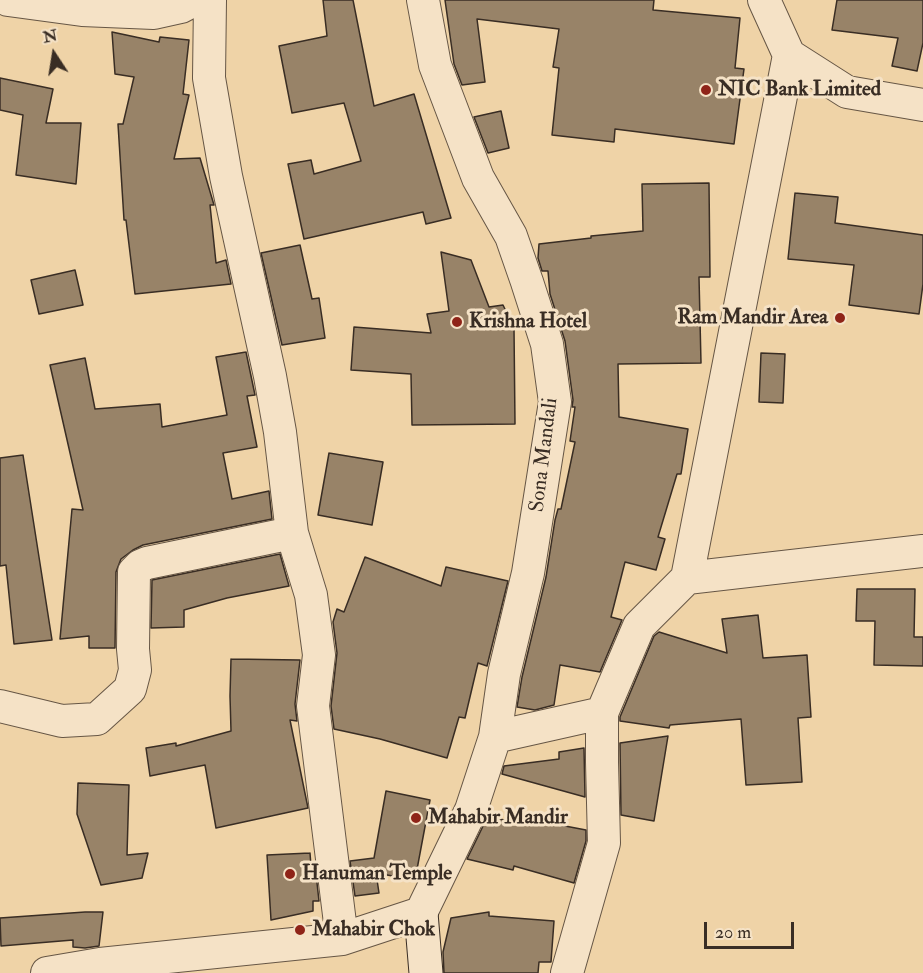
<!DOCTYPE html>
<html>
<head>
<meta charset="utf-8">
<style>
  body { margin:0 }
  #map { position:relative; width:923px; height:973px; overflow:hidden; background:#efd3a7; font-family:"IM FELL Double Pica",serif }
  canvas { display:block }
  .north { position:absolute; left:24px; top:24px; width:60px; height:60px; -webkit-text-stroke:4px #f5e2c6; paint-order:stroke; rotate:348deg; font-size:16px; font-weight:700; line-height:24px; text-align:center; color:#392d24 }
  .north::after { content:''; display:block; margin:auto; width:21px; height:27px; background:#392d24; clip-path:polygon(50% 0,100% 100%,50% 72%,0 100%) }
  .scale { position:absolute; left:704px; top:922px; width:90px; height:27px; box-sizing:border-box; border:3px solid #392d24; border-top:0; padding-left:8px; font-size:18px; line-height:21px; white-space:nowrap; color:#392d24; -webkit-text-stroke:4px #f5e2c6; paint-order:stroke }
</style>
</head>
<body>
<div id="map">
<canvas width="923" height="973"></canvas>
<div class="north">N</div>
<div class="scale">20 m</div>
</div>
<script>
const ctx = document.querySelector('canvas').getContext('2d');
ctx.lineJoin = 'round';
function fillPath(path, color) { ctx.fillStyle = color; ctx.fill(path, 'evenodd'); }
const poly = rows => new Path2D(rows.map(r => 'M' + r).join(''));
function stroke(path, color, width, dash) { ctx.strokeStyle = color; ctx.lineWidth = width; ctx.lineCap = dash ? 'butt' : 'round'; ctx.setLineDash(dash || []); ctx.stroke(path); }
function label(font, color, halo, rows, align = 'center') {
  ctx.font = font + ' "IM FELL Double Pica",serif'; ctx.lineWidth = 6; ctx.setLineDash([]); ctx.textBaseline = 'middle'; ctx.strokeStyle = halo; ctx.fillStyle = color; for (const [text, x, y, turn = 0] of rows) {
    ctx.save(); ctx.translate(x, y); ctx.rotate((+turn || 0) * Math.PI / 180); ctx.textAlign = isNaN(turn) ? turn : align; if (halo) ctx.strokeText(text, 0, 0); ctx.fillText(text, 0, 0); ctx.restore();
  }
}
const building = poly([
  [323,0,353,0,374,106,414,94,451,218,426,224,423,212,304,239,288,164,311,160,314,174,361,161,344,103,292,113,279,46,327,36,323,0],
  [445,0,654,0,653,10,740,18,735,68,744,69,734,144,615,129,614,142,552,135,559,68,553,67,559,29,477,19,485,82,462,85,454,64,445,0],
  [837,0,923,0,923,43,917,71,892,66,898,38,832,30,837,0],
  [112,32,159,42,160,37,189,40,183,94,189,95,174,159,200,158,214,205,210,205,216,263,226,260,231,284,135,294,126,220,124,220,118,124,123,124,134,77,115,74,112,32],
  [0,78,53,89,46,123,81,123,76,184,16,175,23,115,0,110,0,78],
  [501,111,509,148,488,153,474,117,501,111],
  [709,183,710,277,699,277,701,363,618,364,619,417,688,429,681,474,677,474,658,537,665,539,656,570,625,562,611,617,622,620,600,672,560,665,554,705,535,710,517,707,522,677,546,577,555,520,558,509,561,509,575,442,570,441,575,407,572,407,573,400,565,341,550,294,548,271,542,271,538,258,539,244,591,238,591,236,643,231,642,184,709,183],
  [795,193,838,197,835,223,923,235,923,284,919,314,849,305,854,265,788,259,795,193],
  [300,245,312,299,319,298,325,338,282,345,261,253,300,245],
  [441,252,471,260,489,307,503,305,514,328,515,424,412,425,411,374,351,370,354,327,431,333,427,314,449,311,441,252],
  [75,270,83,305,39,314,31,280,75,270],
  [246,352,255,395,247,396,257,447,223,453,232,499,269,491,272,519,143,545,133,550,121,559,116,572,115,648,89,648,89,636,60,639,72,509,83,510,50,365,85,358,95,409,160,404,162,427,227,415,216,357,246,352],
  [761,353,785,354,783,403,759,402,761,353],
  [329,453,383,462,372,525,318,515,329,453],
  [23,455,52,640,14,644,6,565,0,566,0,458,23,455],
  [280,554,289,586,227,598,184,610,184,627,151,628,152,580,280,554],
  [365,557,441,586,446,567,508,581,487,666,478,663,465,718,459,717,447,758,380,739,334,729,331,706,337,653,333,622,337,609,344,612,365,557],
  [857,589,915,589,914,637,923,637,923,666,874,665,875,621,856,621,857,589],
  [758,615,763,658,807,655,811,717,798,718,802,782,746,785,741,719,670,725,669,728,620,721,620,717,654,636,659,632,727,653,722,619,758,615],
  [231,659,300,660,295,704,297,721,290,720,308,808,216,828,205,765,150,776,146,748,176,743,176,746,231,731,230,696,231,659],
  [668,736,654,821,621,815,620,743,668,736],
  [584,748,585,797,502,774,504,766,559,759,559,752,584,748],
  [78,783,129,785,127,855,148,853,142,878,101,885,77,814,78,783],
  [386,791,430,800,415,880,376,873,379,893,355,896,350,861,374,858,386,791],
  [488,816,524,825,523,818,586,830,586,841,574,883,514,866,513,870,467,859,488,816],
  [310,853,311,866,315,865,319,901,313,901,313,911,271,920,267,855,310,853],
  [85,912,103,912,99,946,85,948,73,947,73,940,1,946,0,918,85,912],
  [489,912,489,916,554,921,551,962,539,962,538,973,444,973,443,952,451,918,489,912]
]);
fillPath(building, '#988368');
stroke(building, '#392d24', 1.5);
const street = poly([
  [8,0,82,10,154,13,181,7,194,0],
  [210,0,209,78,226,176,270,376,280,432,292,533,311,595,319,655,313,706,342,939],
  [764,0,789,55,847,92,923,105],
  [687,578,923,551],
  [0,706,62,721,97,719,130,689,135,670,133,649,134,572,140,566,147,563,292,533],
  [495,737,602,713],
  [47,973,100,964,342,939,421,913,471,810,495,737,504,674,528,573,555,402,547,344,527,282,511,236,478,178,435,65,423,0],
  [567,973,604,843,602,762,602,713,639,626,687,578,789,55]
]);
const secondary = poly([
  [421,913,426,973]
]);
stroke(street, '#665645', 34);
stroke(secondary, '#392d24', 35);
stroke(street, '#f5e2c6', 32);
stroke(secondary, '#f5e2c6', 33);
for (const [x, y, r, color] of [
  [706,90,6,"#8f2418"],
  [840,318,6,"#8f2418"],
  [457,322,6,"#8f2418"],
  [416,818,6,"#8f2418"],
  [290,874,6,"#8f2418"],
  [300,930,6,"#8f2418"]
]) { const dot = new Path2D(); dot.arc(x, y, r, 0, 2 * Math.PI); ctx.fillStyle = color; ctx.fill(dot); stroke(dot, '#f5e2c6', 2); }
label('bold 21px', '#392d24', '#f5e2c6', [
  ["NIC Bank Limited",718,90],
  ["Ram Mandir Area",828,318,"right"],
  ["Krishna Hotel",469,322],
  ["Mahabir Mandir",428,818],
  ["Hanuman Temple",302,874],
  ["Mahabir Chok",312,930]
], 'left');
label('21px', '#392d24', '#f5e2c6', [
  ["Sona Mandali",545,455,-83]
]);
</script>
</body>
</html>
